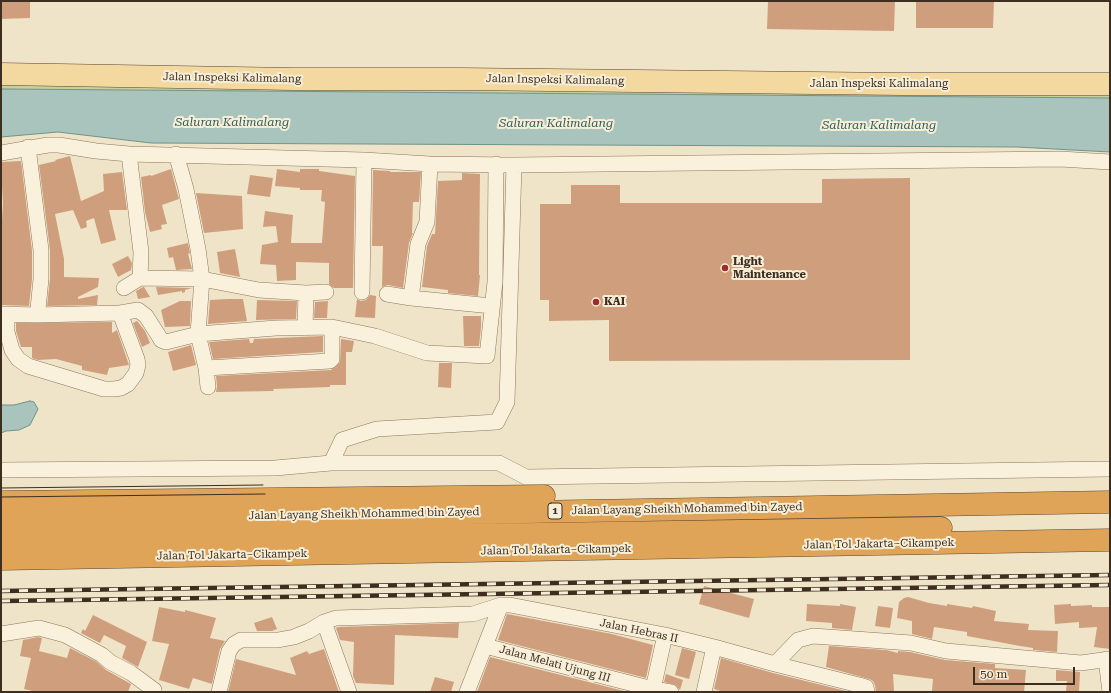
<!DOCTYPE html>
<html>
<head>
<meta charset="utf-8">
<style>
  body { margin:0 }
  #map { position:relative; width:1111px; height:693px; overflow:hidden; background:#f0e4c8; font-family:"Roboto Serif",serif }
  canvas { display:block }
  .frame { position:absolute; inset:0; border:2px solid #3d2e20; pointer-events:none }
  .scale { position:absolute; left:973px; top:667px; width:102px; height:18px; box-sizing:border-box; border:2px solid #3d2e20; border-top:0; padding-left:5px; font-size:12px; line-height:14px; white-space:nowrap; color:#3d2e20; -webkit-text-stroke:3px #f7eed8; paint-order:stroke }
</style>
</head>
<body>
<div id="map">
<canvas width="1111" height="693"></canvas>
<div class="frame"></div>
<div class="scale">50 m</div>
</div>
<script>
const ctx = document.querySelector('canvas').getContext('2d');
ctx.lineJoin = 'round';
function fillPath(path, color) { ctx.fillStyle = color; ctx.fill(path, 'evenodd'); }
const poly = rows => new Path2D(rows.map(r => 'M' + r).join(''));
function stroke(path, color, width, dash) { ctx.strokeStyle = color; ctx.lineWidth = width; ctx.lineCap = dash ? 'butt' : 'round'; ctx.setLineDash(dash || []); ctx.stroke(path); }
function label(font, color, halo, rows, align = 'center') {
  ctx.font = font + ' "Roboto Serif",serif'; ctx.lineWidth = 4; ctx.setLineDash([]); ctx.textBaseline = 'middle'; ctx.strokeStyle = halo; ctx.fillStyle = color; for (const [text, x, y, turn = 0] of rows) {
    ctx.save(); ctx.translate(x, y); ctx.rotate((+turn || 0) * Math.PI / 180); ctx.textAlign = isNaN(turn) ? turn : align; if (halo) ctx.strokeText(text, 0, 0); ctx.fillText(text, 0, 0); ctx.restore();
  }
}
fillPath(poly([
  [1,74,1110,84,1110,98,1,89]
]), '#c9cf9b');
const water = poly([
  [1,89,1110,98,1110,152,1017,147,151,143,58,132,1,137,1,89],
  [30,401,34,402,38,409,30,425,19,430,6,431,1,433,1,405,14,405,30,401]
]);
fillPath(water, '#a9c4bc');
stroke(water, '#6f938a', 1);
fillPath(poly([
  [1,1,30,1,30,18,1,19],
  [768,1,895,1,894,31,767,29],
  [916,1,994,1,993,28,916,28],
  [70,156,81,201,104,191,103,174,122,172,127,210,109,210,116,240,101,244,94,218,86,221,87,227,81,229,73,210,55,214,64,259,64,277,99,278,98,287,78,297,78,299,98,295,97,305,47,306,50,279,50,250,39,165,56,161,55,160],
  [21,161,32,251,32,279,29,306,1,305,1,237,3,203,2,185,1,185,1,162],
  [171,169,179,199,162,205,167,224,161,225,162,229,150,232,145,212,141,177,151,175,151,176],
  [277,169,300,172,300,169,319,169,319,171,355,176,353,288,334,288,329,284,329,263,296,262,296,280,277,281,276,265,260,264,262,245,278,242,276,226,263,227,265,211,293,215,291,243,322,243,325,202,321,201,322,190,300,190,300,188,275,186],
  [373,170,390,171,390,172,421,172,419,202,413,202,412,233,413,233,409,243,403,288,388,285,382,287,383,246,372,246],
  [462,173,480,174,479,275,480,275,478,296,448,293,448,290,422,287,427,246,432,234,435,234,438,181,462,180],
  [250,175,273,178,270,197,247,194],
  [910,178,910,360,609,361,609,320,549,321,549,300,540,300,540,204,571,204,571,185,620,185,620,203,822,203,822,179],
  [196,193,242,196,243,229,204,233],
  [188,243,190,253,188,254,192,269,176,270,173,257,169,258,167,248],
  [235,249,240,277,220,273,217,252],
  [128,256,132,263,131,270,118,277,112,264],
  [143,287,144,287,150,297,138,299,136,291],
  [156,287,192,288,185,290,185,292,182,293,182,291,158,295],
  [370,295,376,296,375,318,355,317,357,299,361,301,366,300],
  [228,299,243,299,247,321,208,324,210,300],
  [257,300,297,301,296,319,256,320],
  [180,301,191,301,190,326,165,327,161,310],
  [328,301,327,318,314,318,315,302],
  [463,316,481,316,481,327,479,346,464,346],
  [137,321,145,331,150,343,142,347,133,323],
  [112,322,112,333,117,330,129,365,109,368,107,375,82,370,82,366,56,359,38,360,32,358,32,347,21,347,16,331,16,323],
  [323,336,323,352,213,359,209,342,249,339,250,343,253,343,254,339],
  [341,339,354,341,352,352,346,352,346,385,330,385,330,387,273,389,274,391,216,392,217,386,216,376,331,370,336,367,340,362],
  [191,345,196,365,173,371,168,352],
  [439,363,452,363,451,388,438,387],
  [704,586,754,599,749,618,699,604],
  [908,597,929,603,947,606,947,604,972,608,973,606,996,611,994,621,1029,624,1028,630,1058,631,1057,652,1033,650,1033,648,1020,646,967,636,967,632,934,627,932,639,912,634,912,621,897,618,899,602,904,598],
  [807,604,840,606,840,604,856,607,852,630,832,628,832,623,806,621],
  [1071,604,1071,606,1092,605,1092,607,1110,607,1110,649,1094,647,1097,627,1079,628,1079,622,1055,624,1054,605],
  [878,606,893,608,890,628,875,626],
  [159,607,185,612,185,610,216,618,210,638,225,641,220,649,212,684,193,678,189,689,159,680,169,644,152,641],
  [507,614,612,634,653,645,646,678,498,640],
  [93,615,147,642,138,667,122,658,126,646,104,635,100,643,81,633,83,629,85,631],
  [272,617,277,629,272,631,257,631,254,623],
  [459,623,458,638,395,635,394,685,356,683,353,676,354,642,340,640,336,628,338,627],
  [38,637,42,638,39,651,67,658,70,648,97,662,106,670,131,684,128,692,37,692,24,689,31,658,20,656,23,640],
  [829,646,886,650,898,653,898,651,910,652,945,660,995,664,995,668,1026,670,1024,692,971,691,971,692,947,692,932,691,933,679,893,674,894,692,876,692,875,685,873,681,869,679,826,667],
  [682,648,696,652,689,679,675,675],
  [324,649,339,692,228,692,236,659,296,675,290,658,307,651,309,654],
  [490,657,628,692,477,692],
  [721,658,773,673,850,692,724,692,714,689],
  [1056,670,1080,672,1079,691,1066,691,1067,681,1056,681],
  [666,674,683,680,680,690,676,685,664,682],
  [435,677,454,682,451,692,430,692]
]), '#cf9f7d');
const street = poly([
  [1,153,48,145,59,145,96,151,129,154,364,160,430,164,514,165,1060,159,1110,162],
  [176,154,186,189,198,249,202,279,198,334,206,368,208,387],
  [514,165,507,402,497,422,377,429,342,440,331,463,499,463,526,477,1110,469],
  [140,278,202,279,259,290,306,293,326,292],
  [124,288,140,278,141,252,129,154],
  [362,292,364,160],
  [387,294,411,298,492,306],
  [411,298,418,244,427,222,430,164],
  [1,314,36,315,38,309,41,279,41,250,28,147],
  [7,314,7,332,12,350,18,359,28,366,104,389,114,389,121,388,128,384,136,373,138,365,137,359,120,313],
  [36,315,120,313,138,310,146,316,160,338,161,340,166,342,198,334,276,328,332,327,375,336,427,353,487,356,495,282,496,164],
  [305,328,306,293],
  [206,368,330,361,332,359,332,327],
  [1,470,275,468,331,463],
  [324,622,349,692],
  [1,634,39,628,65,635,102,655,110,662,131,673,154,690,154,692],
  [485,646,653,689,671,692],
  [1106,659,1110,692],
  [775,664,798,640,813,636,911,643,946,651,1081,663,1110,659],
  [653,689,665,635],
  [219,692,229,651,234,644,241,640,278,640,294,637,309,631,324,622,336,618,473,614,501,605,510,605,665,635,714,647,775,664,863,686,866,687,867,692],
  [467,692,501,605],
  [704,692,714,647]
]);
const primary = poly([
  [1,74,293,79,461,79,902,84,1110,84]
]);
const highway = poly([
  [1,502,544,496],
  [1,521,1110,502],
  [1,542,941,528],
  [1,559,1110,540]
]);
stroke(street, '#8d765c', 16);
stroke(primary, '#5b4430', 23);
stroke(highway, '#5b4430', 23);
stroke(street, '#faf1dc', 15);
stroke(primary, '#f3d9a0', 22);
stroke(highway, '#e0a458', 22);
stroke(poly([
  [1,488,263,485],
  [1,497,265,494]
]), '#3d2e20', 1);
const rail = poly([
  [1,591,1110,575],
  [1,601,1110,585]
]);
stroke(rail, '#3d2e20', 4.5);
stroke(rail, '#f7eed8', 3, [9]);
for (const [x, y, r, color] of [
  [725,268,4,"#9e2a2b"],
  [596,302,4,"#9e2a2b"]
]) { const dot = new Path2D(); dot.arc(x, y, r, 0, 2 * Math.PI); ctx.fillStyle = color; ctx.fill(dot); stroke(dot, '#f7eed8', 1.5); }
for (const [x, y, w] of [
  [555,511,14]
]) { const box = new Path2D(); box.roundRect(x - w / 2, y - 8, w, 16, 3); ctx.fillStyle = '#f7eed8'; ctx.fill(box); stroke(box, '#3d2e20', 1); }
label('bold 10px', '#3d2e20', null, [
  ["1",555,511]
]);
label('11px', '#3d2e20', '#f7eed8', [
  ["Jalan Inspeksi Kalimalang",232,78,1],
  ["Jalan Inspeksi Kalimalang",555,80,1],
  ["Jalan Inspeksi Kalimalang",879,84],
  ["Jalan Layang Sheikh Mohammed bin Zayed",687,509,-1],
  ["Jalan Layang Sheikh Mohammed bin Zayed",364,514,-1],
  ["Jalan Tol Jakarta–Cikampek",879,544,-1],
  ["Jalan Tol Jakarta–Cikampek",556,550,-1],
  ["Jalan Tol Jakarta–Cikampek",232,555,-1],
  ["Jalan Hebras II",639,631,12],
  ["Jalan Melati Ujung III",555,664,15]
]);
label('bold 11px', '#3d2e20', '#f7eed8', [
  ["Light",733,262],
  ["Maintenance",733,275],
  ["KAI",604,302]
], 'left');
label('italic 12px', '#2f5d5a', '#f7eed8', [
  ["Saluran Kalimalang",232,122],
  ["Saluran Kalimalang",556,123],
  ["Saluran Kalimalang",879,125]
]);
</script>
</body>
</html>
